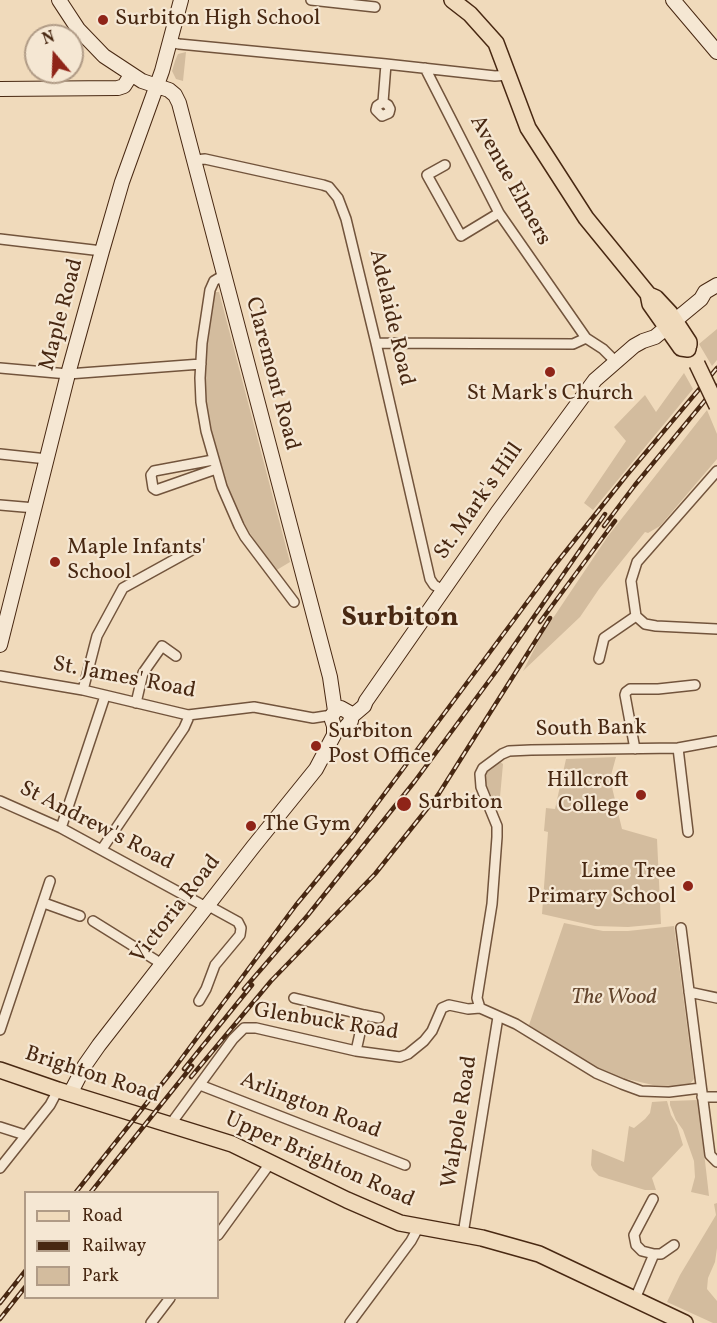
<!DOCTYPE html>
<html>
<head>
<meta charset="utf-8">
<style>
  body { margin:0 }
  #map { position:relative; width:717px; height:1323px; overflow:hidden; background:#f0dabb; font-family:Vollkorn,serif }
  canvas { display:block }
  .legend { position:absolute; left:24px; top:1191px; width:195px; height:108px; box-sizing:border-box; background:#f5e7d3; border:2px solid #b09b86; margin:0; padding:8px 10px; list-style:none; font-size:18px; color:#482812 }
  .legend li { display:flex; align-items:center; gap:12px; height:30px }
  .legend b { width:30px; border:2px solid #b09b86 }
  .north { position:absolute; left:24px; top:24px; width:60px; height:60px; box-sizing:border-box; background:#f5e7d3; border:2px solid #b09b86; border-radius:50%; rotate:341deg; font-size:16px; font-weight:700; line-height:24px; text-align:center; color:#482812 }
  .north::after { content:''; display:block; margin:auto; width:21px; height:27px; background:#8f2418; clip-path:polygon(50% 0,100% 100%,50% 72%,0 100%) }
</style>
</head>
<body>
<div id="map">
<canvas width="717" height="1323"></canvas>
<ul class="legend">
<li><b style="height:8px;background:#f0dabb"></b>Road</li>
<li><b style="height:8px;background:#482812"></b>Railway</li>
<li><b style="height:16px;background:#d3bc9e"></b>Park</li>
</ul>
<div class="north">N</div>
</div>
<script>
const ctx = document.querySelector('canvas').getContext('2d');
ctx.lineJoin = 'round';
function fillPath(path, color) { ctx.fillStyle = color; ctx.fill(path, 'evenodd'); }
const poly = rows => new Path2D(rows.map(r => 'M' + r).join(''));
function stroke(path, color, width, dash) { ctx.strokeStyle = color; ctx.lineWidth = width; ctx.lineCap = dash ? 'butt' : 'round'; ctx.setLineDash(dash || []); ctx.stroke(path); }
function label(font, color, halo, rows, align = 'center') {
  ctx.font = font + ' Vollkorn,serif'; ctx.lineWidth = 4.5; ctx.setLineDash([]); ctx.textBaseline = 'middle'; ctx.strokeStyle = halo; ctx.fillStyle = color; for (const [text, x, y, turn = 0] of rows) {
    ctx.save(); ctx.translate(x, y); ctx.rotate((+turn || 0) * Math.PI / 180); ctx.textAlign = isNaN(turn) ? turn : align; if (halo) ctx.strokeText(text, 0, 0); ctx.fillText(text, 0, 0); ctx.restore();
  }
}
fillPath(poly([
  [186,52,183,81,176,79,172,71,175,61,178,54],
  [214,292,219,292,290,562,275,571,238,515,224,483,203,400,205,343],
  [717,329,717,360,712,366,699,344],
  [684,373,693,389,593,510,584,503,626,441,614,427,645,395,656,412],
  [707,410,717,434,717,459,660,526,648,533,645,532,599,589,580,617,523,671,541,636,608,536],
  [616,757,610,779,622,829,657,839,661,924,628,927,595,926,542,914,548,832,544,831,546,808,555,809,566,759],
  [499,761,503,764,500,797,493,799,487,787,484,775,486,770],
  [564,923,603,931,628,931,674,926,694,1079,690,1084,675,1086,653,1085,618,1077,582,1060,529,1025],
  [698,1100,709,1196,691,1192,695,1177,694,1161,683,1130,676,1120,670,1105,670,1101],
  [667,1101,671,1115,677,1125,683,1145,652,1178,656,1190,645,1190,599,1176,593,1170,591,1165,592,1149,624,1162,629,1126,634,1128,645,1119,650,1113,652,1102],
  [717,1203,717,1248,715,1262,708,1278,707,1289,717,1301,717,1323,713,1323,667,1302,680,1275,716,1215,714,1204]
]), '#d3bc9e');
const street = poly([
  [311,0,375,7],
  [170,42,179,44,386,64,495,76,509,75],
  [425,68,499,213,586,338,603,349,615,361],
  [383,102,388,105,390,109,389,113,382,116,376,110,377,106,383,102,386,64],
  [195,160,205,159,323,185,329,187,338,198,346,219,376,343,430,579,434,585,443,590],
  [445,165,427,175,461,236,499,213],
  [0,239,102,251],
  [224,275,214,281,210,290,202,343,200,378,201,402,206,431,222,487,239,526,245,537,294,602],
  [376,343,573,344,586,338],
  [0,368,68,374,201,364],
  [0,454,47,459],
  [213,460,154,471,151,475,153,488,156,490,216,469],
  [717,471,637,562,631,581,636,616,645,624,656,626,717,629],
  [0,505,35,508],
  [599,659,604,638,636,616],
  [0,676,83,690,188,715,254,707,313,718,332,715],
  [83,690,97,636,123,588,190,551],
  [136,703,143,673,162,646,176,656],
  [678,748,688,832],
  [635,749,625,695,626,692,630,689,658,689,695,685],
  [0,801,61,828,206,907],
  [61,828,105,696],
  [102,849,184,728,188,719,188,715],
  [44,903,80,916],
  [93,921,162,964],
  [681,928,710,1155,717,1162],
  [689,992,717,998],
  [294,998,364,1015,356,1051],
  [199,1001,206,989,215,965,240,935,241,928,238,922,207,905],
  [480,1008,516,1024,596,1073,622,1084,641,1091,669,1092,701,1088],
  [364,1015,379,1018],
  [0,1030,50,881],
  [200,1085,405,1165],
  [702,1097,717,1097],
  [170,1125,233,1039,244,1028,256,1028,356,1051,400,1057,408,1054,424,1041,432,1031,442,1008,449,1005,468,1009,480,1008,477,998,492,904,497,837,497,826,481,787,480,774,483,768,502,754,509,751,531,750,678,748,717,741],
  [0,1127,25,1135],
  [0,1168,50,1105,58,1090],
  [653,1199,634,1235,636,1245,642,1251,654,1254,661,1254,674,1245],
  [463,1234,498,1017],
  [218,1235,271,1162],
  [635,1299,654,1254],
  [151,1323,170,1298],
  [350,1323,411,1241,418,1228]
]);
const secondary = poly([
  [59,0,78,29,104,56,142,81,169,90,175,95,179,103,330,677,335,711,331,717,334,726,334,735,316,769,253,847,99,1045,85,1065,70,1094],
  [673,0,717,52],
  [0,89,118,88,124,86,131,75],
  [0,645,68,374,102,251,122,182,162,71,181,0],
  [335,711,341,708,350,713,351,721,344,729],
  [351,717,364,706,366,701,497,513,595,380,634,346,643,341,655,337,701,299,705,292,717,285]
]);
const primary = poly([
  [452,0,470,14,496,43,528,128,586,218,648,294,650,304,681,348,688,349],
  [649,295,656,298,670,313,689,342,689,345],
  [0,1070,58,1090,232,1144,347,1200,400,1223,482,1238,539,1254,685,1323]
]);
stroke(street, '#72543c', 12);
stroke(secondary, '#482812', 16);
stroke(primary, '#482812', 18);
stroke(street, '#f5e7d3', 9);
stroke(secondary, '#f5e7d3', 14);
stroke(primary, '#f0dabb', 15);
const rail = poly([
  [604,526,635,485,717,386],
  [540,622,615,521],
  [244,989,308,915,415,781,497,670,605,514],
  [184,1069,252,985],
  [191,1077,271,981,375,874,438,795,550,618],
  [76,1192,173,1070,296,905,353,836,554,566,626,476,717,368],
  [91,1192,192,1066],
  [0,1303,26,1270],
  [0,1319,26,1286]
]);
stroke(rail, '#482812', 4.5);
stroke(rail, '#f5e7d3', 2, [7]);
const primaryBridge = poly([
  [697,364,717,406]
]);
stroke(primaryBridge, '#482812', 18, []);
stroke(primaryBridge, '#f0dabb', 15);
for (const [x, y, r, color] of [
  [103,20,6,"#8f2418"],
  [550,372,6,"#8f2418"],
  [55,562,6,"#8f2418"],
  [316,746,6,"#8f2418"],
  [641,795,6,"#8f2418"],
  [404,804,8,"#8f2418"],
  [251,826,6,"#8f2418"],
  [688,886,6,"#8f2418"]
]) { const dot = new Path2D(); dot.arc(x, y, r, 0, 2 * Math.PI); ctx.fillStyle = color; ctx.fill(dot); stroke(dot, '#f5e7d3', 2); }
label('22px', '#482812', '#f5e7d3', [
  ["Surbiton High School",115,20],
  ["St Mark's Church",550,395,"center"],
  ["Maple Infants'",67,549],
  ["School",67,574],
  ["Surbiton",328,733],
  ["Post Office",328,758],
  ["Hillcroft",629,782,"right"],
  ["College",629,807,"right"],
  ["Surbiton",418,804],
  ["The Gym",263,826],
  ["Lime Tree",676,873,"right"],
  ["Primary School",676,898,"right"]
], 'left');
label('22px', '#482812', '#f5e7d3', [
  ["Avenue Elmers",509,181,61],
  ["Maple Road",63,315,-75],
  ["Adelaide Road",390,318,77],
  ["Claremont Road",271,374,75],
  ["St. Mark's Hill",480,502,-55],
  ["St. James' Road",124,679,11],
  ["South Bank",591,730,-1],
  ["St Andrew's Road",96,827,27],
  ["Victoria Road",177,910,-52],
  ["Glenbuck Road",326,1023,9],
  ["Brighton Road",92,1076,18],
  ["Arlington Road",310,1107,21],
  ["Walpole Road",461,1122,-81],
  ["Upper Brighton Road",319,1161,24]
]);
label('italic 22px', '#64462e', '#f5e7d3', [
  ["The Wood",614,999]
]);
label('bold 28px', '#482812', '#f5e7d3', [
  ["Surbiton",400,620]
]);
</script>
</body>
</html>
